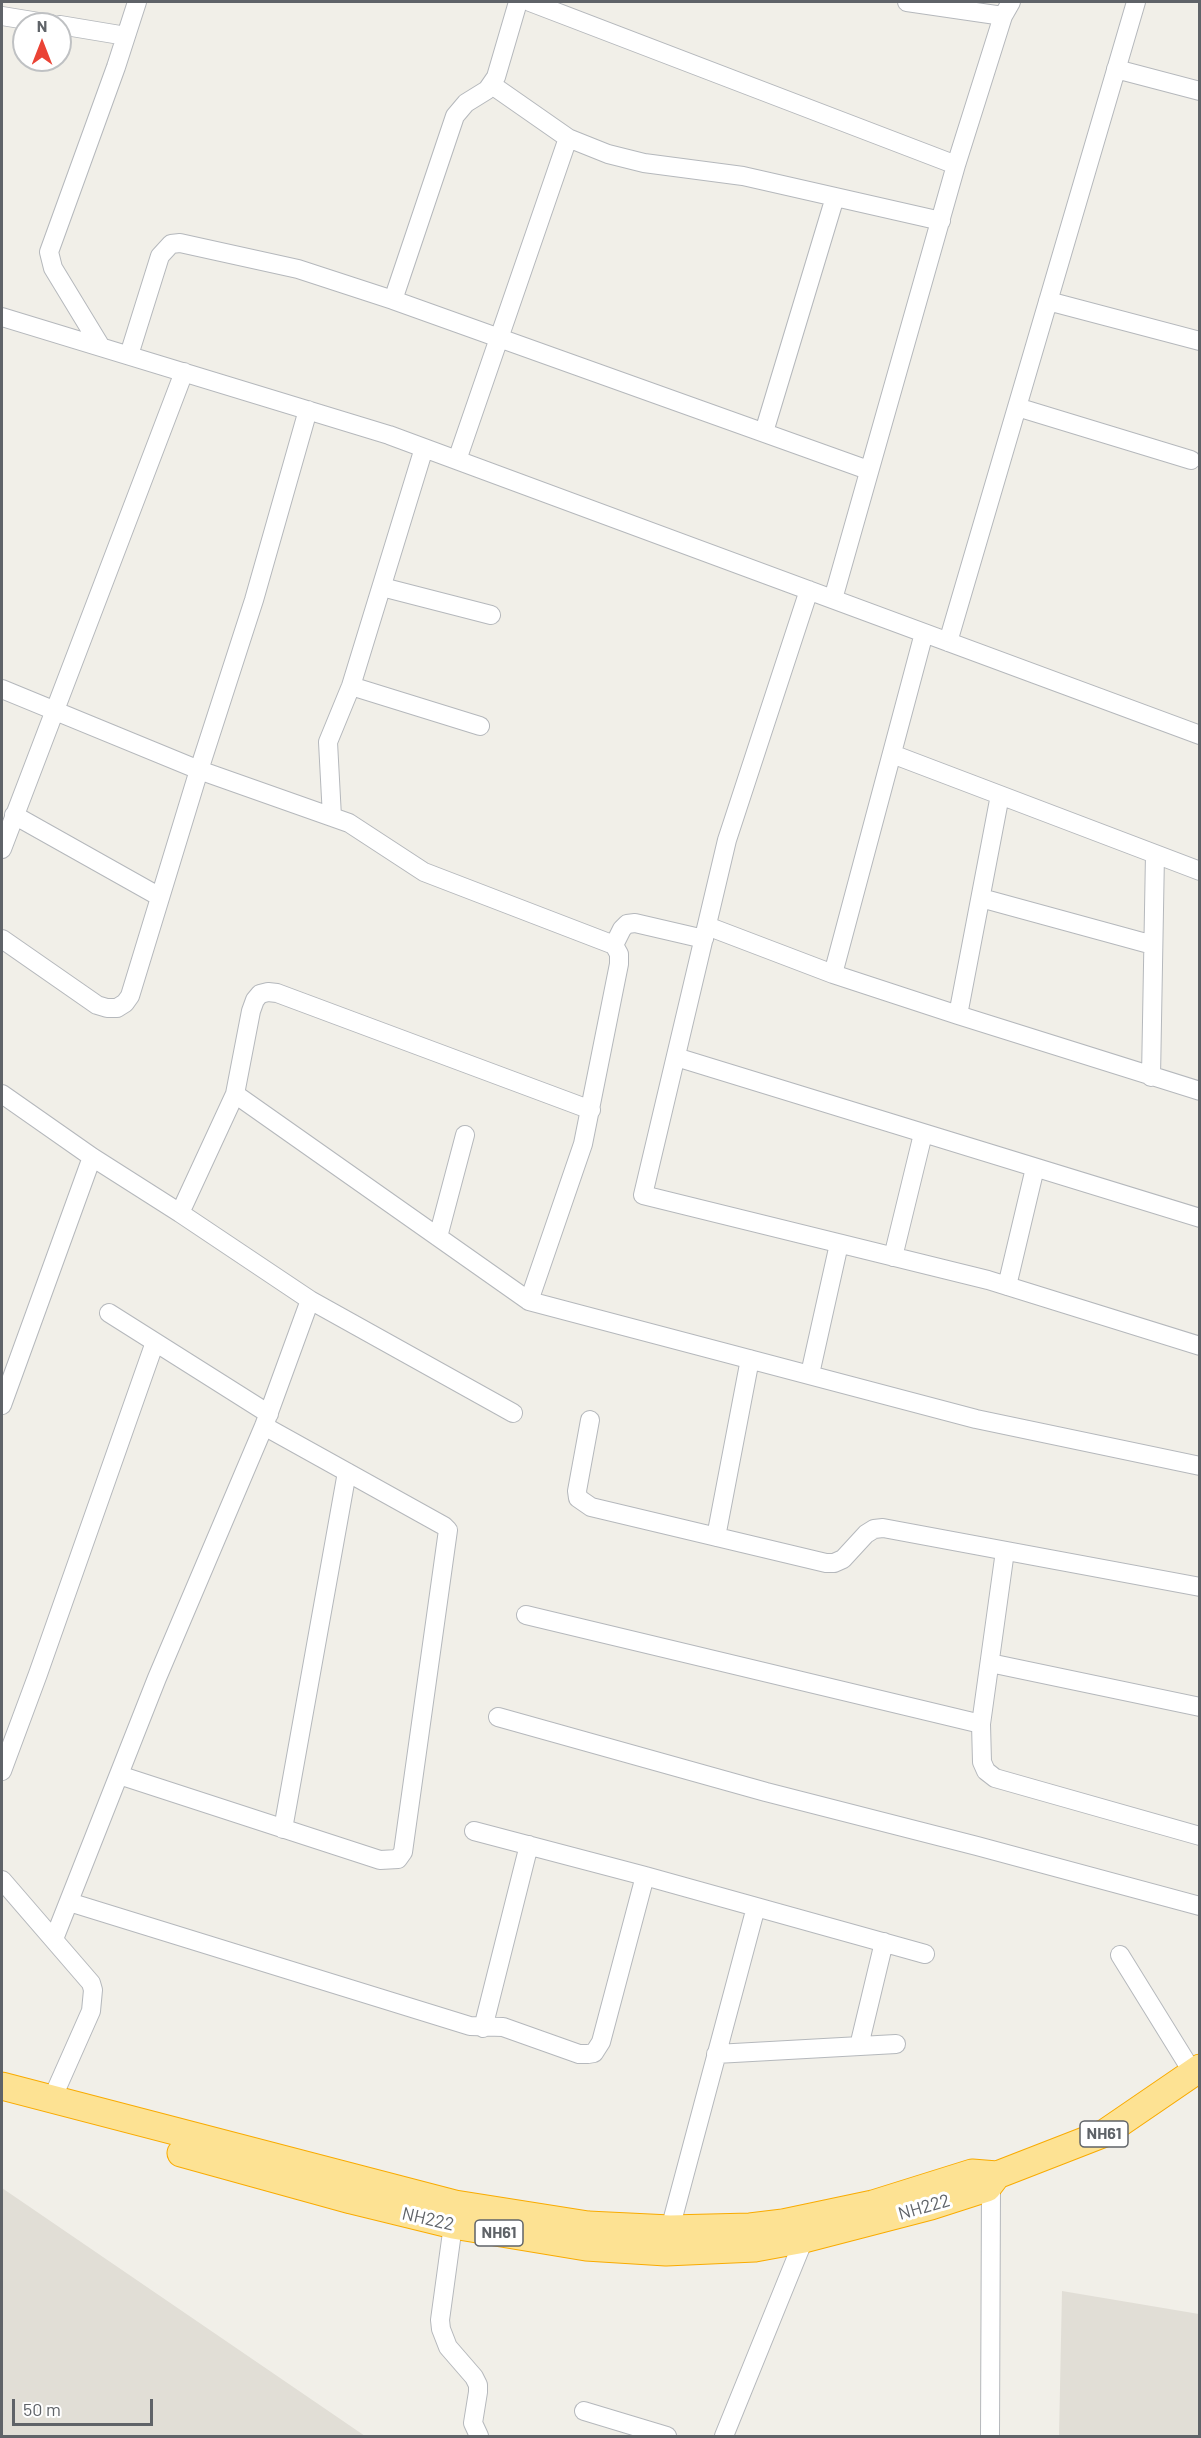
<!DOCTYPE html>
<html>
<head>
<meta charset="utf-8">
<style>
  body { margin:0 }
  #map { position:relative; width:1201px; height:2438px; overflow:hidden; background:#f1efe8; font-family:Barlow,sans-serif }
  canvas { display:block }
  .frame { position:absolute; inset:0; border:3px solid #5f6368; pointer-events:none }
  .north { position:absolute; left:12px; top:12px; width:60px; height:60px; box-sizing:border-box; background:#fff; border:2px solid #bfc1c3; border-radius:50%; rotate:0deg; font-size:16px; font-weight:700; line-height:24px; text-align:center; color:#5f6368 }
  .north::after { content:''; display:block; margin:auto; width:21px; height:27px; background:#ea4335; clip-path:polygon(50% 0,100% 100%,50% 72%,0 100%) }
  .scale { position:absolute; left:12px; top:2399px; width:141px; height:27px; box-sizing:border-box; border:3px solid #5f6368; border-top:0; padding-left:8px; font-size:18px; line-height:21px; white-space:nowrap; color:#5f6368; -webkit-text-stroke:4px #fff; paint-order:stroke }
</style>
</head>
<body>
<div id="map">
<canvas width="1201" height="2438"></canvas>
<div class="frame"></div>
<div class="north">N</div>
<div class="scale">50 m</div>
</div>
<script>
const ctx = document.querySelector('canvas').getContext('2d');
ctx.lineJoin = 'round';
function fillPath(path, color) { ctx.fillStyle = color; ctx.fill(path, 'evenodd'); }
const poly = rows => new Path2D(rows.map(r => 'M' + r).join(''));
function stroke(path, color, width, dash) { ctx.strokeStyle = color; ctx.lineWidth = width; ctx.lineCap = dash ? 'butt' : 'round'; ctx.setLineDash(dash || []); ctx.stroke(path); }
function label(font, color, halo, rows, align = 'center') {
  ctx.font = font + ' Barlow,sans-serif'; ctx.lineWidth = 6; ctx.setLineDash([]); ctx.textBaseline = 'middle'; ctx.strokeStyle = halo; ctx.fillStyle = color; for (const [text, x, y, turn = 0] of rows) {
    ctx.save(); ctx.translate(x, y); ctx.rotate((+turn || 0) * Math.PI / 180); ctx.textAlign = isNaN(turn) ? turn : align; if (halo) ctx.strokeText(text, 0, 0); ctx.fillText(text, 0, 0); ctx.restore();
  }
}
fillPath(poly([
  [2,2188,365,2436,2,2436],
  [1062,2291,1199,2314,1199,2436,1059,2436]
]), '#e1ded6');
const minor = poly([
  [530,2,956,165],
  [907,2,1003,16],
  [2,16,51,24],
  [60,25,126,36],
  [1116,69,1200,91],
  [492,85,568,138,608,154,644,163,743,176,941,221],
  [393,300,455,116,466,103,487,90,496,77,518,2],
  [1048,301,1200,341],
  [2,317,389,435,1200,735],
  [101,347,53,268,49,252,116,67,137,2],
  [129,355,160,256,171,244,180,243,298,269,393,300,868,470],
  [1017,407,1191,460],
  [764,432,835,197],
  [457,460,568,138],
  [382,587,491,615],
  [809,590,727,840,643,1195,988,1280,1200,1346],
  [833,599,956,165,1003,16,1011,2],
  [948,642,1136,2],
  [351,686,480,726],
  [2,689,199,770,349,823,424,872,614,945,619,954,619,964,583,1144,529,1301],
  [892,754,1200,871],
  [14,815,160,897],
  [332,817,328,742,351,686,424,448],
  [2,849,184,372],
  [981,898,1153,945],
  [707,926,833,974,958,1015,1200,1091],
  [2,939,97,1005,107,1008,117,1008,125,1003,130,996,199,770,254,600,308,410],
  [614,945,622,929,627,924,635,923,704,939],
  [833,974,924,633],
  [958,1015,1000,795],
  [676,1057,1200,1218],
  [1151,1077,1155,854],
  [2,1094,92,1157,180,1213,310,1300,264,1426,157,1678,54,1939],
  [235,1094,251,1011,255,1000,260,994,268,992,277,993,591,1110],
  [180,1213,235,1094,529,1301,976,1419,1200,1466],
  [438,1237,465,1135],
  [893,1257,923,1134],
  [1007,1286,1035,1168],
  [310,1300,513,1413],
  [109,1313,269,1414],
  [810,1374,839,1244],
  [2,1405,92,1157],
  [590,1420,577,1491,578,1498,591,1507,826,1563,834,1563,843,1559,866,1534,874,1529,883,1528,1200,1587],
  [716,1537,750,1359],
  [1005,1551,981,1724,982,1762,986,1771,995,1778,1200,1836],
  [526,1615,981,1724],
  [990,1663,1200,1707],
  [498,1717,766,1792,977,1846,1200,1906],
  [2,1771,38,1674,155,1342],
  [119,1775,380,1860,398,1859,403,1852,448,1530,444,1526,264,1426],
  [283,1829,347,1472],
  [474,1831,645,1876,925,1954],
  [2,1880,91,1983,93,1990,91,2011,52,2099],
  [69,1902,470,2026,503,2027,579,2054,588,2054,594,2053,601,2042,645,1876],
  [1120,1955,1193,2073],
  [483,2028,529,1845],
  [859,2046,884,1942],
  [716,2054,896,2044],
  [453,2225,440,2320,441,2329,448,2347,474,2377,478,2385,478,2392,473,2423,479,2436],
  [670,2229,756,1907],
  [584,2411,667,2436],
  [724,2436,804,2239],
  [990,2436,991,2186]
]);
const highway = poly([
  [2,2086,455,2204,588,2225,670,2229,750,2227,783,2223,873,2204,972,2173,997,2175,1105,2133,1200,2068],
  [181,2153,351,2200,453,2225,586,2247,666,2252,755,2248,804,2239,931,2206,987,2188,997,2175]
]);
stroke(minor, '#b5b8bc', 20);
stroke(highway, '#f9ab00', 29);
stroke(minor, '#fff', 18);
stroke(highway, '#fde293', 27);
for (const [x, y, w] of [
  [1104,2134,48],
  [499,2233,48]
]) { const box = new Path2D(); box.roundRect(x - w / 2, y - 13, w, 26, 4.5); ctx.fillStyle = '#fff'; ctx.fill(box); stroke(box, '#5f6368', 1.5); }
label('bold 16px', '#5f6368', null, [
  ["NH61",1104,2134],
  ["NH61",499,2233]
]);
label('18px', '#5f6368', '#fff', [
  ["NH222",924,2207,-16],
  ["NH222",428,2219,13]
]);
</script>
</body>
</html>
